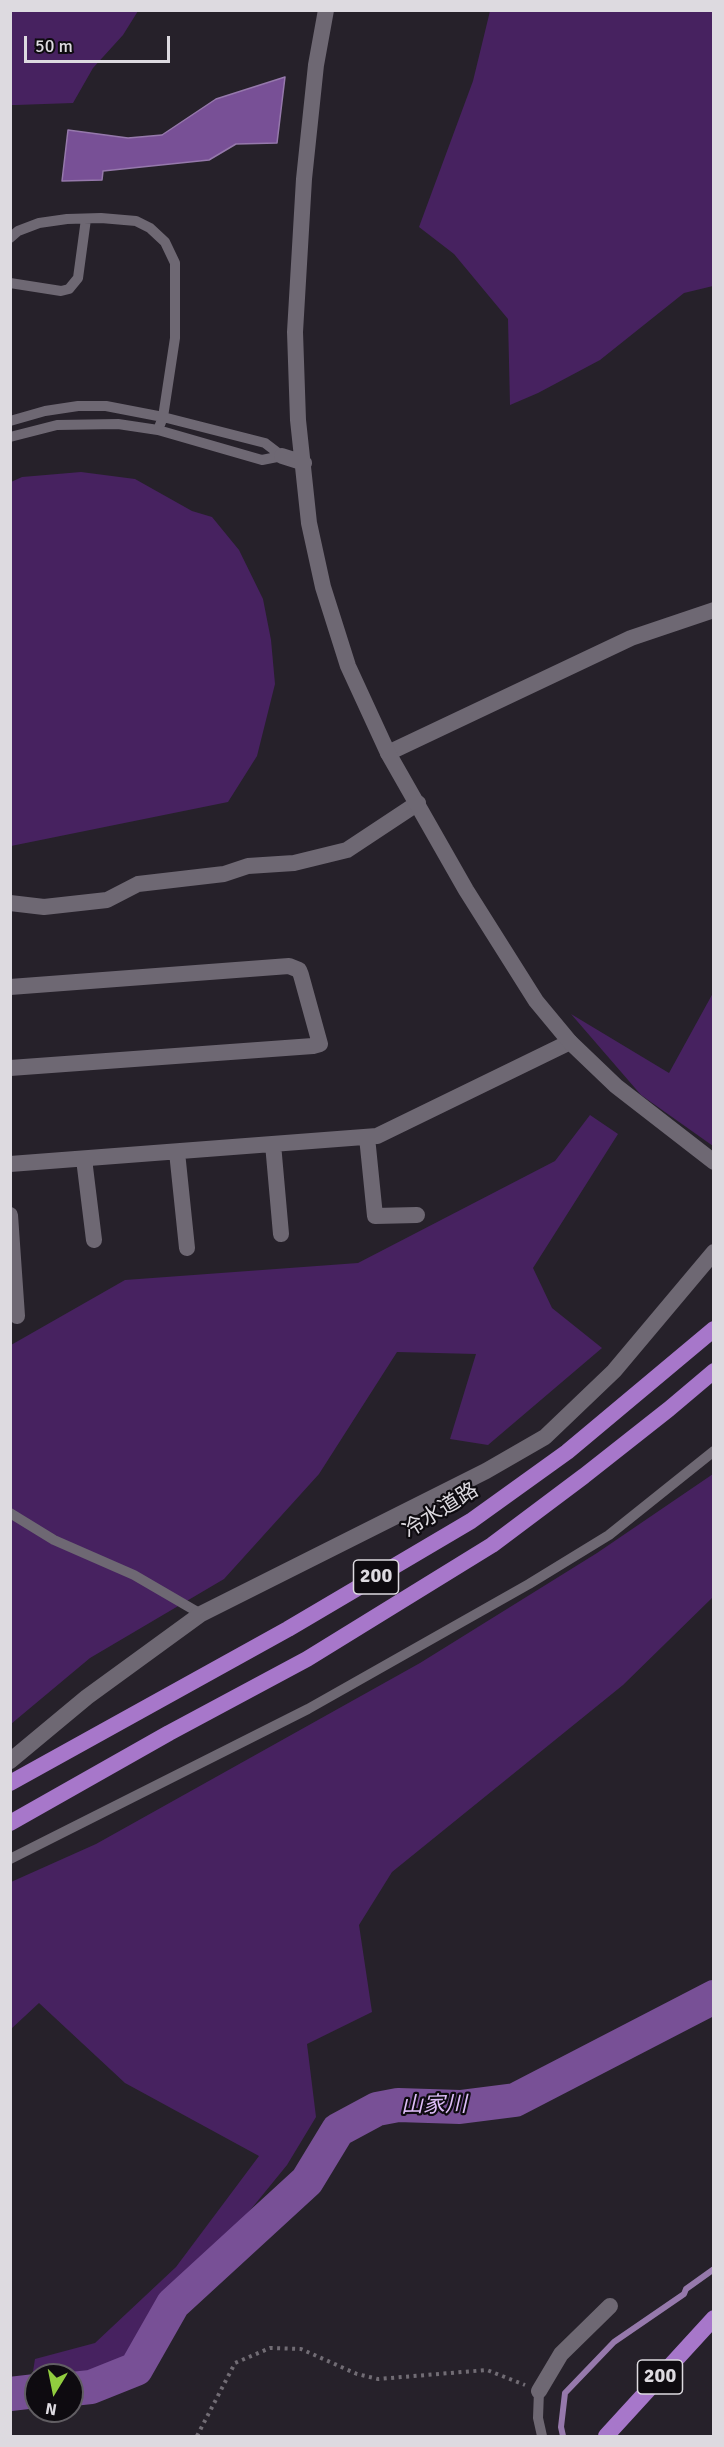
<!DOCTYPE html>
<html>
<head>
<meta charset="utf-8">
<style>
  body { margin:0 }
  #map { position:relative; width:724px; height:2447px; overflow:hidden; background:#26212a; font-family:Signika,sans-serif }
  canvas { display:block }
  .frame { position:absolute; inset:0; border:12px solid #dddae0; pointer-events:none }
  .north { position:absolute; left:24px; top:2363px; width:60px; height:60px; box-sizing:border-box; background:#0e0b10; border:2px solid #615e63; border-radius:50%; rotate:190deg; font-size:16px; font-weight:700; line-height:24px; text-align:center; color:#dddae0 }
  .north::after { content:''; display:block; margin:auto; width:21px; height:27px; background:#91cd3f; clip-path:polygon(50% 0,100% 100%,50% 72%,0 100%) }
  .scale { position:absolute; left:24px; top:36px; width:146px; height:27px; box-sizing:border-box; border:3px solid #dddae0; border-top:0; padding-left:8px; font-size:18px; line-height:21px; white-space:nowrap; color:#dddae0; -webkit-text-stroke:4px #0e0b10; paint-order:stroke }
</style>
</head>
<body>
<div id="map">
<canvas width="724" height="2447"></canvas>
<div class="frame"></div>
<div class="north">N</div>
<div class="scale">50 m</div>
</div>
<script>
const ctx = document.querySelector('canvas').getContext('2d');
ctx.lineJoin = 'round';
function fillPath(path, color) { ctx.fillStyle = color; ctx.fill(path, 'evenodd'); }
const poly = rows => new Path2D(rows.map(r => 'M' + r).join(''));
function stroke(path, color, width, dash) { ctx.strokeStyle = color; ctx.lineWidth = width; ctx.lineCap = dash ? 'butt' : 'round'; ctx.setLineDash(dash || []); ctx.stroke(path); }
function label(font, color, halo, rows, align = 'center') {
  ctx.font = font + ' Signika,"Noto Sans JP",sans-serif'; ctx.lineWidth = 4.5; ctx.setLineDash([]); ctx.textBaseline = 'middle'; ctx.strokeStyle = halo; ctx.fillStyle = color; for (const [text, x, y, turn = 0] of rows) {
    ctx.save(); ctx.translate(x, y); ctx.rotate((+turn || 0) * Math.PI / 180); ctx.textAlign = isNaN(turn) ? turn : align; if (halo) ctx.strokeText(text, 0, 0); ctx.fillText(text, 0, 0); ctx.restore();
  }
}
fillPath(poly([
  [11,10,138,10,138,11,123,35,93,68,73,103,16,105,11,105],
  [490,11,714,11,713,286,684,293,600,360,538,393,510,405,508,319,454,254,419,227,473,81],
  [81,472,135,479,192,511,212,517,239,550,263,599,271,640,275,684,257,756,228,802,11,846,11,482,22,477],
  [713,993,713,1146,641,1095,571,1014,669,1073],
  [590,1115,618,1134,533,1268,552,1308,602,1348,488,1445,450,1439,476,1354,397,1352,319,1474,224,1579,90,1658,11,1724,11,1345,125,1280,358,1263,555,1161],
  [713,1474,713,1597,623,1685,392,1872,359,1925,372,2012,307,2044,316,2117,287,2165,212,2257,159,2309,130,2362,86,2378,72,2378,72,2375,36,2375,36,2378,32,2378,35,2359,95,2343,176,2267,259,2156,125,2083,39,2003,11,2029,11,1882,96,1844,420,1663,597,1553]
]), '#472260');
const water = poly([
  [285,77,277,143,236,144,209,160,103,171,102,180,62,181,68,130,128,138,162,135,216,99,285,77]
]);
fillPath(water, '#785096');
stroke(water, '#9679ac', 1.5);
stroke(poly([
  [563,2436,561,2427,565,2393,614,2342,684,2294,686,2289,714,2269]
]), '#9679ac', 6);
stroke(poly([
  [72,2389,91,2387,136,2369,173,2304,307,2181,338,2130,377,2109,398,2105,460,2107,515,2100,714,1997],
  [10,2394,36,2391]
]), '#785096', 34);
stroke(poly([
  [197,2436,235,2363,270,2348,301,2349,357,2374,378,2379,487,2370,525,2385]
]), '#716c74', 4, [3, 4.5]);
stroke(poly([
  [10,238,18,231,39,223,67,219,101,218,136,221,150,228,165,242,175,263,175,338,163,417,158,430],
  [10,283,61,291,69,289,78,278,86,219],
  [10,421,45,411,78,406,106,406,163,417,265,443,282,456],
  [10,437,57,425,118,424,158,430,262,460,282,456],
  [10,1513,54,1540,134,1575,201,1614],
  [10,1859,308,1709,529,1584,609,1535,714,1451],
  [539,2391,538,2418,542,2436]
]), '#6e6873', 10);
stroke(poly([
  [388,753,631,638,714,610],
  [10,903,44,907,107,900,138,884,224,874,248,866,294,863,347,850,418,803],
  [10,987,289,966,299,970,301,975,320,1044,313,1046,10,1068],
  [367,1137,375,1216,417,1215],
  [273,1144,281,1234],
  [177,1152,187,1248],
  [84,1159,94,1240],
  [10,1164,377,1136,570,1042],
  [10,1215,17,1316],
  [10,1761,87,1697,201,1614,486,1471,545,1437,614,1371,714,1252],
  [539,2391,561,2354,610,2306]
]), '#6e6873', 16);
stroke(poly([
  [326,10,316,65,304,179,295,332,298,420,309,523,323,587,348,666,388,753,466,890,536,1001,570,1042,616,1086,714,1162],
  [282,456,304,463]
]), '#6e6873', 16);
stroke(poly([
  [10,1783,288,1629,471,1521,567,1452,714,1329],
  [10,1823,169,1733,307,1659,492,1545,584,1476,669,1409,714,1371],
  [606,2436,714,2318]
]), '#a777ca', 16);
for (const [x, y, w] of [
  [376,1577,45],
  [660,2377,45]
]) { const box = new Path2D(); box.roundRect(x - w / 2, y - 17, w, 34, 4.5); ctx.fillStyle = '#0e0b10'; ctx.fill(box); stroke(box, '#dddae0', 1.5); }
label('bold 20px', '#dddae0', null, [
  ["200",376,1577],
  ["200",660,2377]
]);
label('21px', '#dddae0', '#0e0b10', [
  ["冷水道路",441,1511,-32]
]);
label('italic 22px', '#ddbdf7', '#0e0b10', [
  ["山家川",434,2106,-1]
]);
</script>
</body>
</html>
